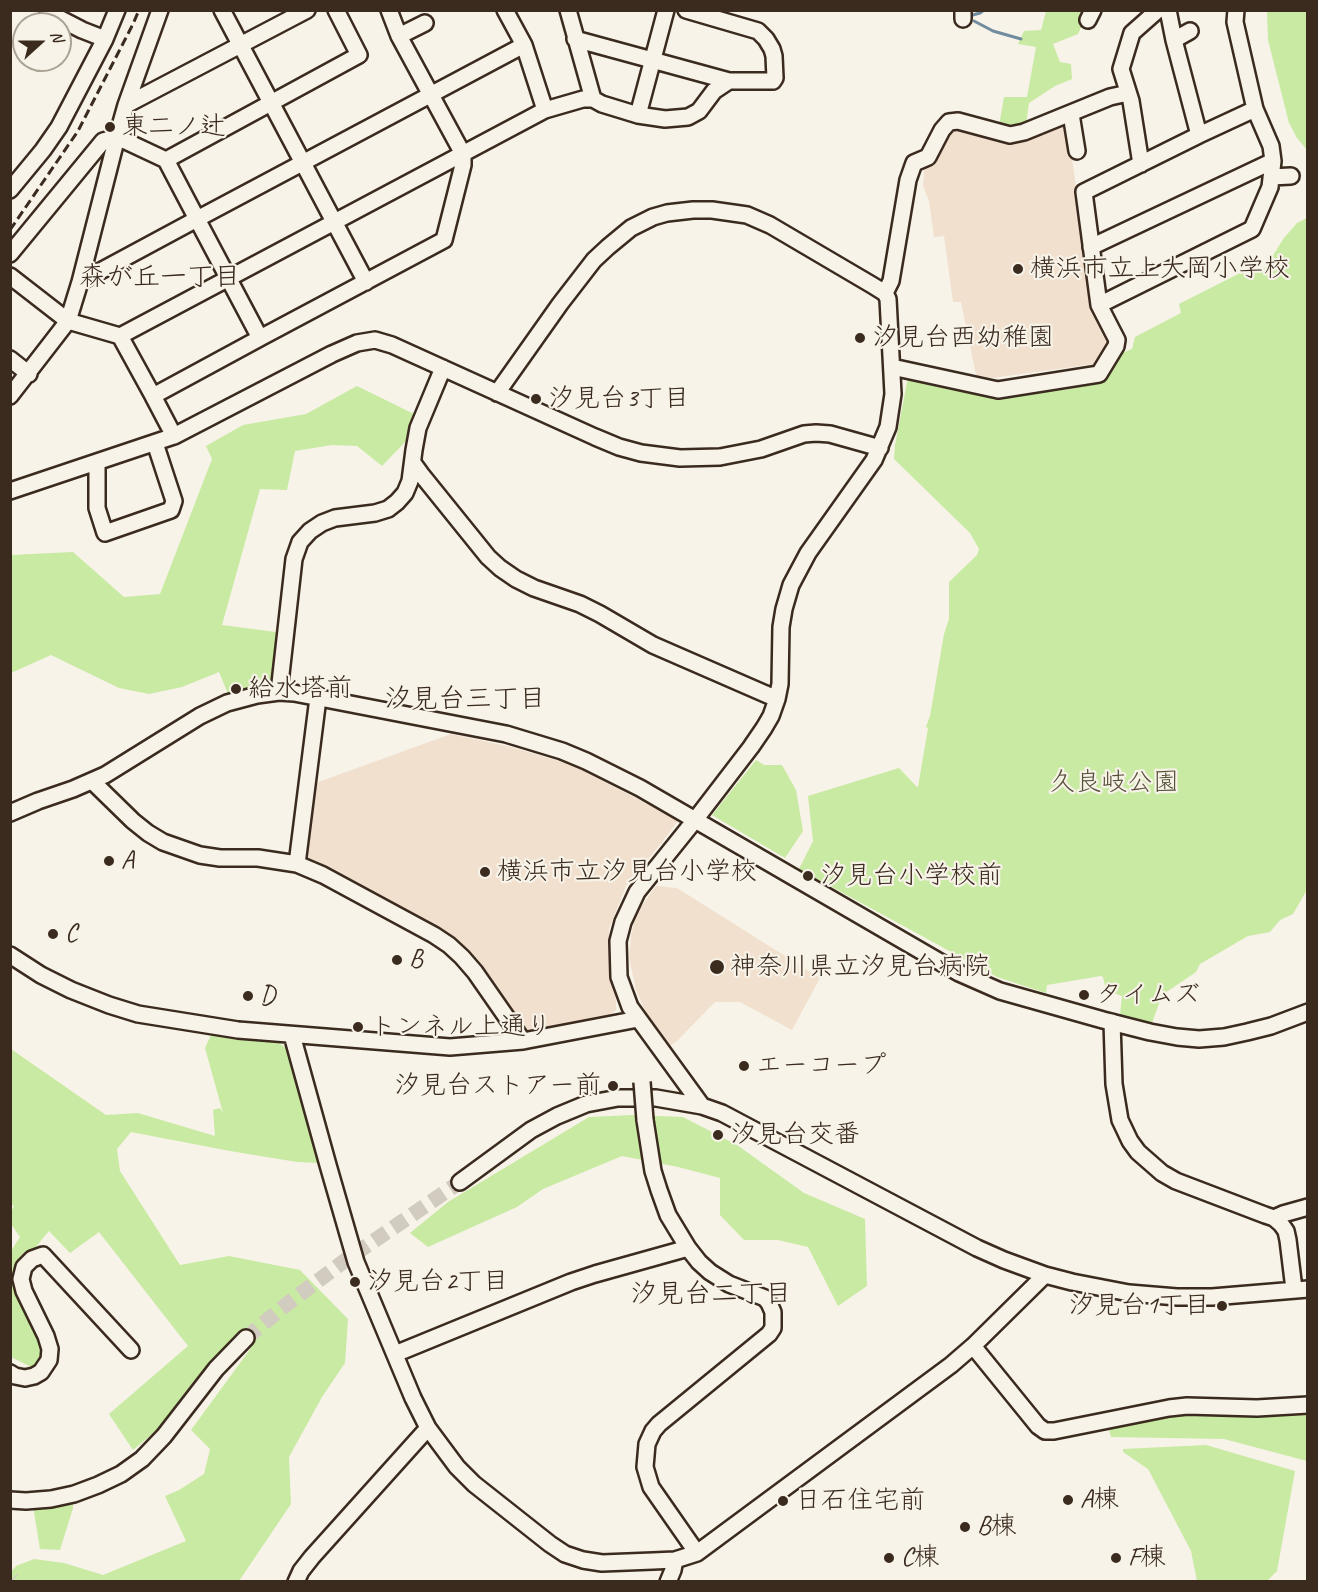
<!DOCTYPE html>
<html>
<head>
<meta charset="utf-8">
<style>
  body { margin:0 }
  #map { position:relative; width:1318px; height:1592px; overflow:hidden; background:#f7f3e8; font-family:Caveat,sans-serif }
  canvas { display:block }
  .frame { position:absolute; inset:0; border:12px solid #3b2a1e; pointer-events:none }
  .north { position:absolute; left:12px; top:12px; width:60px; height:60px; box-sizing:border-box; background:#f7f3e8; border:2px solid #aca397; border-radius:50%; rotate:69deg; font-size:16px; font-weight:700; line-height:24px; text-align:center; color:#3b2a1e }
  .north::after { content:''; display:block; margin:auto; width:21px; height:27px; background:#3b2a1e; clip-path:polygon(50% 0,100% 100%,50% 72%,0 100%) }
</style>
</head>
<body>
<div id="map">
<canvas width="1318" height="1592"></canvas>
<div class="frame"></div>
<div class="north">N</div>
</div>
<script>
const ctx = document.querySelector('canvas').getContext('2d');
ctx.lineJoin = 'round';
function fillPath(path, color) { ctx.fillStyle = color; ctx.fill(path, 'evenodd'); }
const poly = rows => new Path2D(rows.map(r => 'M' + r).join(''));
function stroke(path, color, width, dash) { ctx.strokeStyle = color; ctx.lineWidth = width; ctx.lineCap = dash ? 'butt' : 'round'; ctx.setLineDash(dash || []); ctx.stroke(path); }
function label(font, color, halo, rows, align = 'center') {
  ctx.font = font + ' Caveat,"Klee One",sans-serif'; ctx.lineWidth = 4.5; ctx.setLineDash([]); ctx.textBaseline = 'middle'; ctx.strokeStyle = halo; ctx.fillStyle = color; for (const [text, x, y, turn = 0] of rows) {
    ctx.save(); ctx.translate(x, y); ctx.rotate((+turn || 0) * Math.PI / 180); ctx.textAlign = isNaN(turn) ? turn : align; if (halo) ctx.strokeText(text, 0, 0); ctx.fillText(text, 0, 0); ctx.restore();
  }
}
fillPath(poly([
  [1062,120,1067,124,1094,310,1109,341,1094,364,992,378,976,375,961,302,953,302,944,236,934,237,929,201,923,186,925,161,949,127,1012,139],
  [451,734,507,746,570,764,676,819,677,822,663,841,626,886,609,929,609,969,616,1001,616,1010,608,1016,529,1031,521,1025,480,963,443,930,306,858,305,856,313,784],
  [656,886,677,888,820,978,792,1030,740,1002,715,1002,677,1041,670,1046,648,1017,636,990,629,957,631,936,636,914]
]), '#f1e0ce');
fillPath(poly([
  [1046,11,1089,11,1078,34,1053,44,1060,62,1071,64,1072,79,1055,86,1029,103,1026,124,1015,127,999,126,1004,97,1027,97,1036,47,1018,44,1024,31,1041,30],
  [1267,11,1307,11,1307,150,1297,138,1289,123,1268,40],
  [1307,218,1308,888,1293,914,1280,920,1270,932,1248,936,1200,964,1196,972,1162,995,1152,1023,1120,1015,1122,996,1106,990,1103,977,1101,976,1047,985,1046,993,997,977,799,869,813,841,808,796,899,768,917,787,918,787,928,728,926,727,930,716,944,634,949,619,949,582,977,555,979,549,970,533,894,459,895,445,908,377,1018,392,1064,390,1100,383,1122,353,1132,349,1135,337,1181,313,1179,304,1238,274,1265,268,1284,238,1297,223],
  [357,386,414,414,407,440,382,466,357,446,332,445,295,451,287,490,260,489,246,539,222,625,276,632,272,684,228,694,219,672,182,687,149,694,119,688,51,655,11,673,11,555,73,552,124,597,160,594,212,459,206,446,243,425,306,414],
  [756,760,764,765,782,765,796,790,803,831,785,858,712,815],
  [211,1035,279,1043,286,1048,318,1162,317,1163,297,1162,230,1151,131,1132,117,1149,120,1171,180,1265,229,1256,300,1270,348,1319,345,1363,322,1397,289,1457,291,1504,239,1581,11,1581,11,1572,16,1566,34,1559,64,1563,103,1575,186,1541,165,1496,179,1490,204,1474,210,1449,191,1430,251,1348,240,1339,180,1399,157,1430,133,1450,109,1414,188,1346,99,1232,70,1253,49,1231,11,1277,42,1346,41,1372,11,1357,11,1251,20,1237,11,1224,10,1214,14,1206,10,1203,11,1049,106,1115,138,1113,215,1136,213,1110,220,1108,223,1113,205,1048],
  [631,1115,683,1117,737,1145,804,1193,865,1219,867,1286,838,1306,808,1247,778,1240,744,1240,720,1215,720,1178,678,1167,622,1156,543,1189,517,1207,428,1247,410,1233,448,1202,589,1117],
  [1181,1414,1307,1414,1307,1461,1224,1439,1111,1437,1108,1426,1137,1423],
  [1206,1445,1295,1471,1277,1571,1267,1581,1197,1581,1191,1551,1148,1469,1123,1452,1123,1449],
  [73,1503,73,1508,60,1550,40,1549,33,1506,53,1507]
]), '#c9eaa3');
stroke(poly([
  [969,16,980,13,984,10],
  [974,21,993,31,1021,39]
]), '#708c9e', 3);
stroke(poly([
  [246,1338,287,1304,343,1262,460,1182]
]), '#d1cbc0', 15, [15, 8]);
stroke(poly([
  [10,1581,11,1582]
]), '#d1cbc0', 20, [20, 10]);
const minor = poly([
  [48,10,49,13,82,30,105,39],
  [222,10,366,282],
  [505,10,524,45,545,110],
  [568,10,593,99],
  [963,10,963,19],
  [1168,10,1174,40,1199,135],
  [1236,10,1235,22,1255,109],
  [1088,20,1093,10],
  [399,36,425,23],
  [575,39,729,81,773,81,775,78,774,56,772,49,766,39,758,31,686,10],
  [1174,40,1190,31],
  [126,105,307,10],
  [1071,114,1077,151],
  [638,115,666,10],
  [166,160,359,55,336,10],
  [1141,164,1131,101,1121,69,1132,33,1158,10],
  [1271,177,1291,176],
  [10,190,43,150,59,127,105,39,117,10],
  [1091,247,1273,161],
  [10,254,103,141,117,137,166,160,197,219,524,45],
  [10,276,68,321,120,336,545,110,583,99,593,99,602,104,638,115,665,119,688,117,699,111,714,91,729,81],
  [80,282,197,219,260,338,153,396,120,336],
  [885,293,891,281,908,180,914,163,928,157,942,130,949,122,958,121,1010,135,1024,132,1110,97,1128,93],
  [260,338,444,240,463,165,463,154,399,36,389,10],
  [10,359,29,374],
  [892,367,998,390,1099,374,1116,346,1117,340,1099,305,1084,192,1199,135,1255,109,1271,146,1273,161,1270,187,1252,229,1099,305],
  [497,393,560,304,594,260,608,247,631,228,653,217,667,213,693,210,712,210,747,215,770,225,872,285,885,293,888,299,893,394,888,427,874,460,808,553,791,585,784,609,781,627,780,684,777,699,771,716,764,728,751,747,695,820,637,892,623,922,618,941,619,977,630,1007,702,1106],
  [10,396,68,321,80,282,117,137,126,105,160,10],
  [153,396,174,436],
  [97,462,97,508,105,533,171,510,174,501,155,443],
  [413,463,421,474,488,557,500,568,516,579,534,588,580,604,600,614,653,645,777,699],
  [10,491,174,436,332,354,357,343,375,340,392,345,595,437,619,447,641,453,680,458,720,457,761,449,804,434,816,433,830,434,880,448],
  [279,692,294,559,300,542,310,531,322,523,335,518,375,513,388,509,397,502,405,493,410,481,414,450,418,428,443,368],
  [92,781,133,821,148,833,163,842,200,855,220,858,258,858,297,864,323,875,434,935,449,945,462,957,475,972,523,1041],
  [10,813,38,801,73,789,105,775,200,716,227,703,257,695,279,692,294,693,506,734,562,751,586,761,640,788,959,973,1000,991,1103,1020,1150,1032,1177,1037,1199,1039,1224,1037,1247,1032,1271,1026,1308,1012],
  [297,864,318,698],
  [10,955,41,975,71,990,109,1005,138,1014,238,1030,450,1047,523,1041,638,1019],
  [1112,1022,1114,1084,1120,1120,1130,1141,1138,1152,1162,1173,1176,1181,1265,1215,1274,1218,1281,1224,1286,1231,1288,1240,1294,1289],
  [292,1035,328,1165,356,1262,413,1398,428,1428,457,1467,474,1484,550,1544,565,1554,583,1560,602,1563,653,1561,675,1560,697,1553,951,1365,973,1346,1045,1275],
  [645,1120,653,1171,659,1190,668,1215,688,1248,699,1262,710,1272,729,1284,765,1298,769,1303,773,1312,773,1328,769,1334,659,1424,653,1431,647,1444,645,1467,651,1487,697,1553],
  [460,1182,531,1130,557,1116,586,1104,618,1098,656,1098,702,1106,722,1113,977,1248,1004,1260,1045,1275,1072,1282,1129,1293,1177,1297,1212,1297,1308,1289],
  [1274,1218,1283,1214,1308,1207],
  [973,1346,1038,1426,1045,1431,1054,1431,1169,1408,1187,1406,1257,1408,1308,1405],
  [395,1354,571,1282,595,1274,688,1248],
  [10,1373,15,1376,25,1378,34,1376,41,1372,49,1360,50,1349,46,1336,24,1291,21,1279,24,1267,32,1259,43,1255,131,1350],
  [10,1500,26,1501,51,1499,74,1494,98,1485,121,1474,142,1459,164,1436,216,1369,246,1338],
  [296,1582,301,1571,312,1557,428,1428],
  [668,1582,673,1570,675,1560]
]);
stroke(minor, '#3b2a1e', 20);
stroke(minor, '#f7f3e8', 15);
stroke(poly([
  [10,230,78,131,133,24,139,10]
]), '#3b2a1e', 3, [9, 4.5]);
const minorBridge = poly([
  [642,1082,645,1120]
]);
stroke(minorBridge, '#3b2a1e', 20, []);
stroke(minorBridge, '#f7f3e8', 15);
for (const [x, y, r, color] of [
  [110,127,6,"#3b2a1e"],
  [1018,269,6,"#3b2a1e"],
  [860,338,6,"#3b2a1e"],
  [536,399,6,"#3b2a1e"],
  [236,689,6,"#3b2a1e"],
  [109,861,6,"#3b2a1e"],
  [485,872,6,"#3b2a1e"],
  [808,876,6,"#3b2a1e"],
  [53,934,6,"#3b2a1e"],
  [397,960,6,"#3b2a1e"],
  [717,967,8,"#3b2a1e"],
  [1084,995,6,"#3b2a1e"],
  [248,996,6,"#3b2a1e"],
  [358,1027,6,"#3b2a1e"],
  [744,1066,6,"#3b2a1e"],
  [613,1086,6,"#3b2a1e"],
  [718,1135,6,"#3b2a1e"],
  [355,1282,6,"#3b2a1e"],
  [1222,1306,6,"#3b2a1e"],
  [1068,1500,6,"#3b2a1e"],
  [783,1501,6,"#3b2a1e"],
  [965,1527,6,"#3b2a1e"],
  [889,1558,6,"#3b2a1e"],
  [1116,1558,6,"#3b2a1e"]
]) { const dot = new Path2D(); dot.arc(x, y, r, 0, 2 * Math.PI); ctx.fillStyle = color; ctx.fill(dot); stroke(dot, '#f7f3e8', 2); }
label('26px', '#3b2a1e', '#f7f3e8', [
  ["東二ノ辻",122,127],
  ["横浜市立上大岡小学校",1030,269],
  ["汐見台西幼稚園",872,338],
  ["汐見台3丁目",548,399],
  ["給水塔前",248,689],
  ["A",121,861],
  ["横浜市立汐見台小学校",497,872],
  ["汐見台小学校前",820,876],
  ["C",65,934],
  ["B",409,960],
  ["神奈川県立汐見台病院",730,967],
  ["タイムズ",1096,995],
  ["D",260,996],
  ["トンネル上通り",370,1027],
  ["エーコープ",756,1066],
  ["汐見台ストアー前",601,1086,"right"],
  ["汐見台交番",730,1135],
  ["汐見台2丁目",367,1282],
  ["汐見台1丁目",1210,1306,"right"],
  ["A棟",1080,1500],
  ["日石住宅前",795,1501],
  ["B棟",977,1527],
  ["C棟",901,1558],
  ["F棟",1128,1558]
], 'left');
label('26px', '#575039', '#f7f3e8', [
  ["久良岐公園",1114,783]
]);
label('27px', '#3b2a1e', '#f7f3e8', [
  ["森が丘一丁目",160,278],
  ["汐見台三丁目",465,700],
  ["汐見台二丁目",711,1295]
]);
</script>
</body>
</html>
